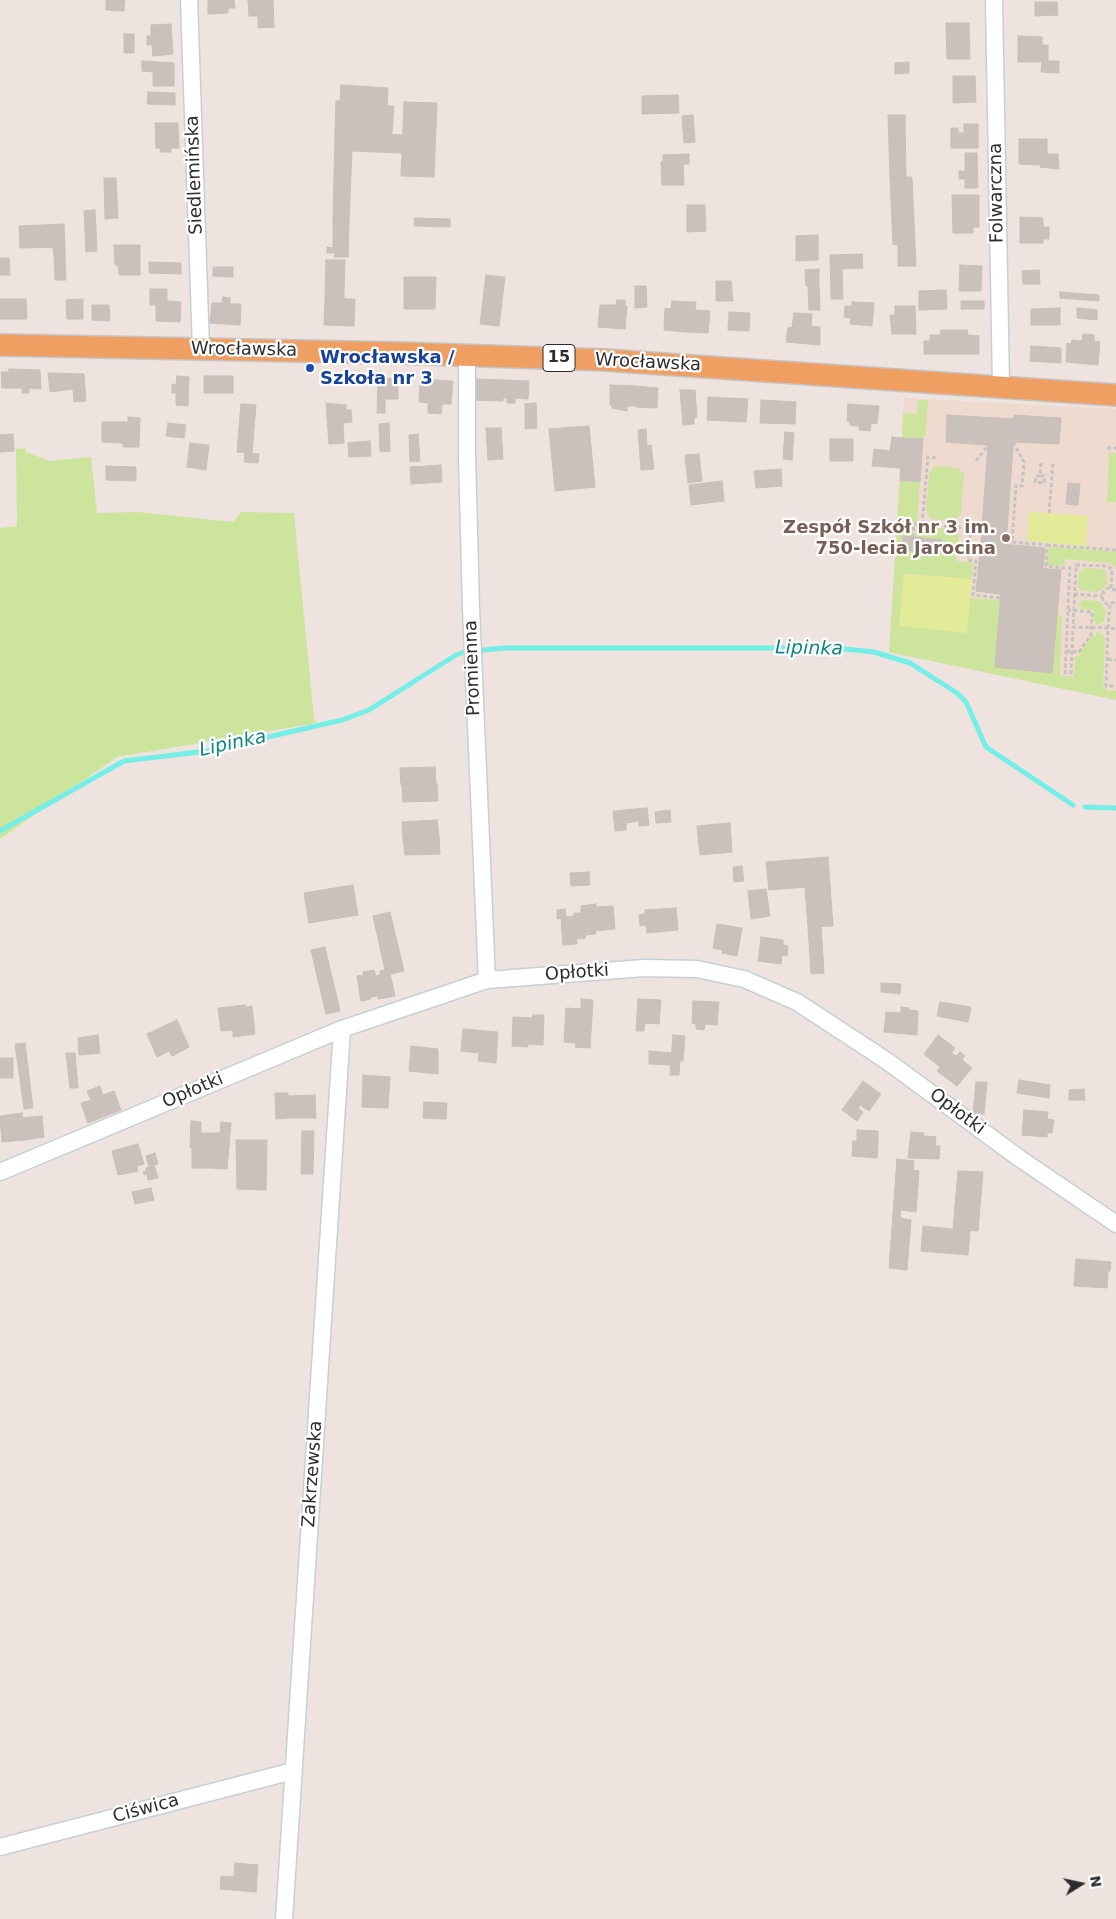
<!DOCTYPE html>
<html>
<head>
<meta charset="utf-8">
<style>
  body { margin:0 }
  #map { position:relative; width:1116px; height:1919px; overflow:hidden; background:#eee3df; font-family:"DejaVu Sans",sans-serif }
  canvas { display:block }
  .north { position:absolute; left:1056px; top:1859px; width:50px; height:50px; -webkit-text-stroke:4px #fff; paint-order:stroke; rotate:80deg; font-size:14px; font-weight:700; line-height:20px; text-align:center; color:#2d2d2d }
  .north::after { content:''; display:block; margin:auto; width:18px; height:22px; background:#2d2d2d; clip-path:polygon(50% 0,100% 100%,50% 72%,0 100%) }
</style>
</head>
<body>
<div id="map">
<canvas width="1116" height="1919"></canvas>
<div class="north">N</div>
</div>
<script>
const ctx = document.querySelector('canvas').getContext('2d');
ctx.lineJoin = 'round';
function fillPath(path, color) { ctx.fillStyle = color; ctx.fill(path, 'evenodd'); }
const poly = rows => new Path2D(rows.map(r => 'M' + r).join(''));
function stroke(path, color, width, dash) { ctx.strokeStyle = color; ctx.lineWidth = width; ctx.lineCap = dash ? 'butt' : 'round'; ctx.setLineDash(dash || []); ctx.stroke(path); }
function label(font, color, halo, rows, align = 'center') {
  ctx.font = font + ' "DejaVu Sans",sans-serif'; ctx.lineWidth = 4.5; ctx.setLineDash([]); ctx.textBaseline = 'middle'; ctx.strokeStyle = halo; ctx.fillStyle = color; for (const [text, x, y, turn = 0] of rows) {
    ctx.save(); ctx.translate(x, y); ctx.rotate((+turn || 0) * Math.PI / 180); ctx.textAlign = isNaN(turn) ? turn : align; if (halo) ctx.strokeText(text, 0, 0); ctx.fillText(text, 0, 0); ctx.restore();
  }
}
fillPath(poly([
  [904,398,1116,409,1116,700,889,652]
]), '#efdacf');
fillPath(poly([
  [918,400,928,400,926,433,923,439,902,438,903,413,917,414],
  [25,448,26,452,49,461,91,457,97,513,137,512,234,522,241,512,294,513,314,719,317,723,117,757,0,839,0,528,17,526,16,451,16,449],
  [1109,453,1116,453,1116,502,1107,502],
  [939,466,958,468,964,475,961,514,954,521,933,519,930,518,926,510,929,475,933,468],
  [900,480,920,482,917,524,913,524,912,537,903,537,902,550,941,553,942,540,915,537,916,525,952,529,957,532,959,537,956,561,973,563,972,579,905,574,966,633,970,598,1001,600,1062,616,1060,676,1074,677,1075,656,1078,656,1092,636,1096,636,1096,632,1102,634,1105,639,1103,685,1107,691,1116,691,1116,700,889,652],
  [1049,546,1116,552,1116,587,1116,568,1111,563,1065,559,1065,566,1046,565],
  [1085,568,1102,569,1106,572,1107,585,1101,590,1097,592,1080,590,1078,586,1079,573],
  [1083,600,1097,601,1102,604,1106,611,1104,622,1096,625,1096,621,1093,620,1094,610,1081,609,1081,606,1077,606]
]), '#cde49c');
fillPath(poly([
  [1029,512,1088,516,1086,546,1027,541],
  [904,574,972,579,967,633,899,626]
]), '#e3eb98');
stroke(poly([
  [483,650,505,648,835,648,874,652,910,663,957,693,966,702,986,747,1073,805],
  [1085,807,1116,808],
  [0,831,124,761,207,751,342,720,369,710,456,655,464,652]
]), '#74eee6', 5);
const building = poly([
  [106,0,125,0,124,11,106,10,106,0],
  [208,0,234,0,235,8,228,8,228,13,208,14,208,0],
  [248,0,273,0,274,27,258,28,258,16,249,16,248,0],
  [1035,2,1057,2,1058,15,1035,16,1035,2],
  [946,23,969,23,970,59,947,59,946,23],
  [171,24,173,54,153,56,152,45,147,45,147,36,151,36,151,25,171,24],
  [124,34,134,34,134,53,124,53,124,34],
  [1018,36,1042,37,1042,45,1048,45,1048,61,1059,61,1059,73,1041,72,1042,62,1018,62,1018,36],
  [142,61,174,63,174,86,153,86,153,72,142,71,142,61],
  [909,62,909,73,895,74,895,63,909,62],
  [953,76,975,76,976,102,953,103,953,76],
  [341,85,388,88,387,106,394,106,392,134,335,132,336,101,340,101,341,85],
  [148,92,175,93,175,105,147,104,148,92],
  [678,95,679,113,642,114,642,96,678,95],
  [404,102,437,103,434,177,401,176,404,102],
  [693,115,695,142,684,143,682,116,693,115],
  [888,115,905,115,906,177,890,178,888,115],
  [155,123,178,123,179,148,171,148,171,152,161,152,160,148,156,148,155,123],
  [964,124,978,124,978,148,951,148,951,128,958,128,958,133,964,133,964,124],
  [335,132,402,135,401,153,352,151,349,222,333,221,335,132],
  [1019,139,1047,139,1047,154,1058,154,1059,169,1040,167,1041,165,1019,164,1019,139],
  [965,153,977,153,978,188,965,188,965,179,959,179,959,171,965,171,965,153],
  [689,154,689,164,683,164,684,185,662,185,661,162,663,162,663,155,689,154],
  [906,177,912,177,914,221,892,221,890,178,906,177],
  [104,178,116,178,118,218,105,219,104,178],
  [952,195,979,195,979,227,973,227,973,233,953,233,952,195],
  [687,205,705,205,706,231,687,232,687,205],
  [95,210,97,251,86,252,84,211,95,210],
  [1020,217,1043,218,1043,227,1049,227,1049,239,1043,239,1043,243,1020,243,1020,217],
  [415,218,450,219,450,227,414,226,415,218],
  [333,221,349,222,348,257,334,257,335,253,327,253,327,247,333,248,333,221],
  [892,221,914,221,916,266,898,266,898,244,893,245,892,221],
  [64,224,65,247,20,248,19,226,64,224],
  [818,235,818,260,796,261,796,236,818,235],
  [114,245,140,245,140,275,119,275,118,265,115,265,114,245],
  [53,247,65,247,65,255,54,256,53,247],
  [862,254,863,268,842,269,843,299,831,299,830,255,862,254],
  [65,255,66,280,55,280,54,256,65,255],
  [0,258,9,258,10,275,0,275,0,258],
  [326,260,345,260,344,291,334,290,334,299,325,299,326,260],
  [149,262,181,263,181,274,149,273,149,262],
  [960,265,982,266,981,291,959,291,960,265],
  [213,267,233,267,233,277,213,276,213,267],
  [819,269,819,286,806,286,805,270,819,269],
  [1039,270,1040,284,1023,284,1022,271,1039,270],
  [486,275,505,277,499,326,480,324,486,275],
  [404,277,436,277,435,309,404,309,404,277],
  [716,281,731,281,733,301,716,301,716,281],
  [635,286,646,286,647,307,635,308,635,286],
  [808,286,819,286,820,310,809,310,808,286],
  [150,289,167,289,167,301,181,302,180,322,156,321,156,305,150,305,150,289],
  [334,290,344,291,344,299,355,299,354,326,324,325,325,299,334,299,334,290],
  [946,290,947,309,919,310,919,291,946,290],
  [1060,292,1099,295,1099,301,1060,298,1060,292],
  [223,297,230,298,230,304,241,304,240,325,210,323,212,303,222,303,223,297],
  [0,299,26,299,27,319,0,319,0,299],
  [83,299,83,319,67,319,66,300,83,299],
  [617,300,625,300,625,306,627,306,625,329,598,327,600,305,616,305,617,300],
  [672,301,687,302,685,332,664,330,665,308,671,309,672,301],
  [961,301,984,301,984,309,961,309,961,301],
  [687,302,696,302,695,310,710,311,708,333,685,332,687,302],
  [852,302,874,303,872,326,850,324,851,318,844,317,845,306,852,306,852,302],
  [92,305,109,305,110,321,92,320,92,305],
  [895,306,915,306,916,334,892,334,890,315,895,315,895,306],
  [1060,308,1060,325,1031,325,1031,309,1060,308],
  [1077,308,1097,310,1097,320,1077,318,1077,308],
  [729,312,750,313,749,331,728,330,729,312],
  [794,313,812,314,811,326,820,327,820,345,786,342,788,327,792,328,794,313],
  [941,330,949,330,949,354,924,354,924,341,930,341,930,335,940,335,941,330],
  [949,330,967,330,968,335,979,336,979,354,949,354,949,330],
  [1083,334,1094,335,1094,341,1100,342,1098,365,1066,362,1067,343,1071,344,1072,340,1082,341,1083,334],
  [1031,346,1061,348,1061,363,1030,361,1031,346],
  [9,369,40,370,41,389,29,388,29,393,22,393,22,388,2,388,1,372,9,372,9,369],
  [48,373,84,374,86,401,74,402,73,389,50,392,48,373],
  [177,376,189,377,188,406,176,405,176,393,172,393,172,384,176,385,177,376],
  [204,376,233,376,233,393,204,393,204,376],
  [378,378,398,379,398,399,385,399,385,413,377,413,378,378],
  [420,379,453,381,451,404,442,404,441,414,428,413,428,403,419,402,420,379],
  [474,379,503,380,503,401,473,400,474,379],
  [503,380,529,381,528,399,515,398,515,403,507,403,507,398,503,398,503,380],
  [610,385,636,386,636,406,627,406,627,411,612,408,612,405,610,405,610,385],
  [636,386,658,388,657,408,636,407,636,386],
  [680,390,695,390,697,417,694,418,694,424,683,425,680,390],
  [708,397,748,399,746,422,707,420,708,397],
  [761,400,796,402,795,424,760,423,761,400],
  [326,403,346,405,346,410,351,410,352,422,343,423,344,443,329,444,326,403],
  [536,403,537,428,525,429,525,404,536,403],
  [241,404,256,405,252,453,237,452,241,404],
  [848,404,860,405,858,426,850,425,850,422,847,421,848,404],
  [860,405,879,406,877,424,871,423,870,431,859,430,860,405],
  [947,415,1014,419,1014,415,1061,418,1059,444,1013,442,1013,447,946,442,947,415],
  [128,417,140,418,139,447,123,447,123,443,102,442,102,422,128,422,128,417],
  [168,423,186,425,184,438,166,436,168,423],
  [389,423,390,451,380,452,379,424,389,423],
  [589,426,595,487,555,491,549,429,589,426],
  [486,428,501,428,503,459,488,460,486,428],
  [646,429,647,446,651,445,654,469,641,470,638,430,646,429],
  [785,432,794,433,792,460,783,459,785,432],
  [13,434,14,451,0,452,0,435,13,434],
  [418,434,420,461,410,462,409,435,418,434],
  [892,437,902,438,900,468,872,466,874,449,890,451,892,437],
  [902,438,923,439,920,482,900,480,902,438],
  [830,439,853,439,853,461,830,461,830,439],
  [370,441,371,456,349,457,348,443,370,441],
  [190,443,209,445,206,470,187,467,190,443],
  [988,445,1013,447,1006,544,981,542,988,445],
  [245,453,259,454,258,463,244,462,245,453],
  [699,454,702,481,688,483,685,455,699,454],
  [441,465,442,482,411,484,410,467,441,465],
  [106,466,136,467,136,481,106,480,106,466],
  [781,469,782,486,756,488,754,471,781,469],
  [722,481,724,501,691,505,689,485,722,481],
  [1068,483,1080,484,1078,505,1066,504,1068,483],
  [903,536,942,540,941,553,902,550,903,536],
  [981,542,1045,548,1043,568,979,563,981,542],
  [979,563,1061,570,1052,673,995,667,1001,594,976,591,979,563],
  [435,767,436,784,437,784,401,785,400,768,435,767],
  [437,784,438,801,403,802,402,785,401,785,437,784],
  [647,808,649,825,639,826,639,821,626,823,626,830,615,831,613,811,647,808],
  [670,810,671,822,656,823,655,812,670,810],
  [437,820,439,837,403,839,402,822,437,820],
  [730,823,732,852,700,855,697,826,730,823],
  [439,837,440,854,405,855,403,839,439,837],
  [828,857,830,885,769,890,766,862,828,857],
  [742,866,744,881,734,882,733,867,742,866],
  [589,872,590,885,571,886,570,873,589,872],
  [353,885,358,915,309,923,304,893,353,885],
  [830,885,833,926,808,927,805,887,830,885],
  [766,889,770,916,751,919,748,891,766,889],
  [596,904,596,907,613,906,615,929,595,931,596,934,585,935,586,938,576,939,574,913,581,913,581,906,596,904],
  [676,908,678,930,647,933,646,925,640,926,639,915,645,914,645,910,676,908],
  [565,909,566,917,574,916,577,944,563,945,561,918,557,919,557,910,565,909],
  [390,912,404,971,391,974,389,969,385,970,373,916,390,912],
  [717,924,742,928,737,956,722,953,723,950,713,948,717,924],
  [821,926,824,973,811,974,808,927,821,926],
  [761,937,783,940,783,945,788,946,787,956,782,955,781,964,758,961,761,937],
  [325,947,340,1011,326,1014,311,950,325,947],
  [389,969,395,996,378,999,378,996,371,997,371,999,361,1001,357,976,364,975,363,972,374,970,376,976,380,975,380,971,389,969],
  [881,983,901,984,900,994,881,992,881,983],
  [581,999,593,1000,590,1048,575,1047,576,1043,564,1042,566,1008,581,1009,581,999],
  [638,999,661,1000,659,1024,645,1023,644,1031,636,1031,638,999],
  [693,1001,719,1002,717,1025,705,1024,704,1030,696,1029,696,1024,692,1023,693,1001],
  [940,1002,971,1007,968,1022,937,1016,940,1002],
  [245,1005,246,1007,252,1006,255,1034,233,1037,233,1030,221,1031,218,1008,245,1005],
  [901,1007,909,1008,909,1010,918,1011,917,1035,884,1032,886,1012,901,1013,901,1007],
  [533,1015,544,1015,543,1045,528,1044,528,1047,512,1046,513,1017,532,1018,533,1015],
  [177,1020,189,1047,172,1056,169,1051,157,1057,147,1034,177,1020],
  [463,1029,498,1032,496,1063,478,1061,479,1053,461,1051,463,1029],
  [98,1035,100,1053,79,1055,78,1038,98,1035],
  [673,1035,685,1036,683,1061,680,1061,679,1075,670,1075,673,1035],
  [938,1035,955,1048,940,1067,924,1054,938,1035],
  [25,1043,33,1108,24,1109,15,1044,25,1043],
  [411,1046,438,1049,438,1074,409,1071,411,1046],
  [649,1051,672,1053,671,1065,649,1064,649,1051],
  [960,1052,965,1056,962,1060,972,1068,957,1086,937,1071,952,1053,956,1056,960,1052],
  [66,1053,75,1053,78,1088,70,1088,66,1053],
  [0,1058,13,1058,13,1078,0,1078,0,1058],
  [363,1075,390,1077,388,1108,362,1107,363,1075],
  [1019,1080,1050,1085,1049,1098,1017,1093,1019,1080],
  [863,1081,881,1094,869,1111,860,1105,858,1108,863,1112,857,1121,842,1110,863,1081],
  [976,1082,987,1082,984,1114,973,1113,976,1082],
  [100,1086,103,1095,114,1091,121,1110,88,1123,81,1103,91,1100,87,1091,100,1086],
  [1084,1089,1085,1100,1069,1100,1069,1090,1084,1089],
  [275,1093,288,1093,289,1118,276,1119,275,1093],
  [315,1095,316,1118,289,1118,288,1096,315,1095],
  [424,1102,447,1103,446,1119,423,1118,424,1102],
  [1024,1110,1048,1112,1047,1119,1054,1120,1052,1133,1047,1133,1047,1137,1022,1135,1024,1110],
  [22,1113,25,1140,2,1142,0,1116,22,1113],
  [42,1116,44,1137,25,1140,22,1118,42,1116],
  [191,1121,201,1122,201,1133,211,1133,209,1168,192,1168,192,1148,190,1147,191,1121],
  [221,1122,231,1123,227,1169,209,1168,211,1133,220,1133,221,1122],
  [857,1130,878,1131,878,1143,857,1142,857,1130],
  [302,1131,314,1131,313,1174,301,1174,302,1131],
  [911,1132,924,1133,923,1136,936,1137,935,1146,940,1146,939,1159,908,1158,911,1132],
  [236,1140,267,1140,266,1190,237,1189,236,1140],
  [853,1141,878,1143,877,1158,852,1156,853,1141],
  [138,1144,144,1164,137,1166,138,1171,118,1175,112,1151,138,1144],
  [155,1153,158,1164,154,1165,158,1178,148,1180,147,1174,144,1175,143,1172,146,1171,146,1168,149,1167,146,1156,155,1153],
  [897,1159,914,1161,913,1170,904,1169,900,1218,911,1220,907,1270,889,1268,897,1159],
  [904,1169,919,1171,916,1212,901,1210,904,1169],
  [958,1171,983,1172,978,1231,953,1229,958,1171],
  [151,1188,154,1200,135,1204,132,1192,151,1188],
  [923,1226,970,1231,968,1255,921,1251,923,1226],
  [1076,1259,1111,1262,1110,1271,1108,1271,1107,1288,1074,1286,1076,1259],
  [235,1863,258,1865,256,1892,220,1889,221,1876,234,1877,235,1863]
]);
fillPath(building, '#cac1bd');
stroke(building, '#cabeb9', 1);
const minor = poly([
  [189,0,201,349],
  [994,0,1001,386],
  [467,355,467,456,471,608,487,980],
  [0,1172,342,1029,487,980,644,968,697,969,744,979,797,1002,887,1061,1019,1158,1116,1224],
  [0,1847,293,1771],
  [284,1919,342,1029]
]);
const major = poly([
  [0,345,398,353,605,360,1116,395]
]);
stroke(minor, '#c7cfd6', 19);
stroke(major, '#c4c4c4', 24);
stroke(poly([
  [1013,442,1024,462,1022,486,1016,485,1012,542,1047,545,1046,566,1065,568],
  [1107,448,1116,448],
  [936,458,928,457,922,524,971,529,968,560,976,561,973,595,1001,598],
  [976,461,988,445],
  [1040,476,1036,476,1035,482,1044,483,1044,476,1040,476,1041,463],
  [1049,513,1053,463],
  [913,537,914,524,922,524],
  [1047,545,1116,550],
  [1111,588,1112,569,1107,566,1076,565,1073,627,1108,628,1106,686,1116,686],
  [1116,590,1108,588,1104,591,1102,596,1103,601,1107,604,1116,602],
  [1074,594,1102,596],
  [1110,605,1108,628,1116,629],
  [1066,651,1079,652,1091,635,1092,612,1068,610],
  [1108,659,1116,660],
  [1065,674,1070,564],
  [1071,674,1073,627]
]), '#c4c4c4', 3, [4, 2.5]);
stroke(minor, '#fff', 16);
stroke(major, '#f09f62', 21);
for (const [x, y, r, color] of [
  [310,368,5,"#1a4fb4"],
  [1006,538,5,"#8d6e63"]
]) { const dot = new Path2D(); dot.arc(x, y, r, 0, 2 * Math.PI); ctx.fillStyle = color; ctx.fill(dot); stroke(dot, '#fff', 2); }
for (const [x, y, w] of [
  [559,358,32]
]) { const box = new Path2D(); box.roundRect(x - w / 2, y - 13.5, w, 27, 4); ctx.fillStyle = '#fff'; ctx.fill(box); stroke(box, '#2d2d2d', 1); }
label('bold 16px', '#2d2d2d', null, [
  ["15",559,358]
]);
label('18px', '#2d2d2d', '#fff', [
  ["Siedlemińska",195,175,-92],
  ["Folwarczna",997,193,-91],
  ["Wrocławska",244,350,1],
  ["Wrocławska",648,363,3],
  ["Promienna",473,668,-92],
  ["Opłotki",577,973,-4],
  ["Opłotki",193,1091,-23],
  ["Opłotki",957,1112,37],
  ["Zakrzewska",313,1474,-86],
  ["Ciświca",146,1809,-15]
]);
label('bold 18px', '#164399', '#fff', [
  ["Wrocławska /",320,358],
  ["Szkoła nr 3",320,379]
], 'left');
label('bold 18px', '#785e54', '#fff', [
  ["Zespół Szkół nr 3 im.",996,528],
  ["750-lecia Jarocina",996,549]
], 'right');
label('italic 19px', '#0f8283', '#fff', [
  ["Lipinka",809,649,1],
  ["Lipinka",233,744,-12]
]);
</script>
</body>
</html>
